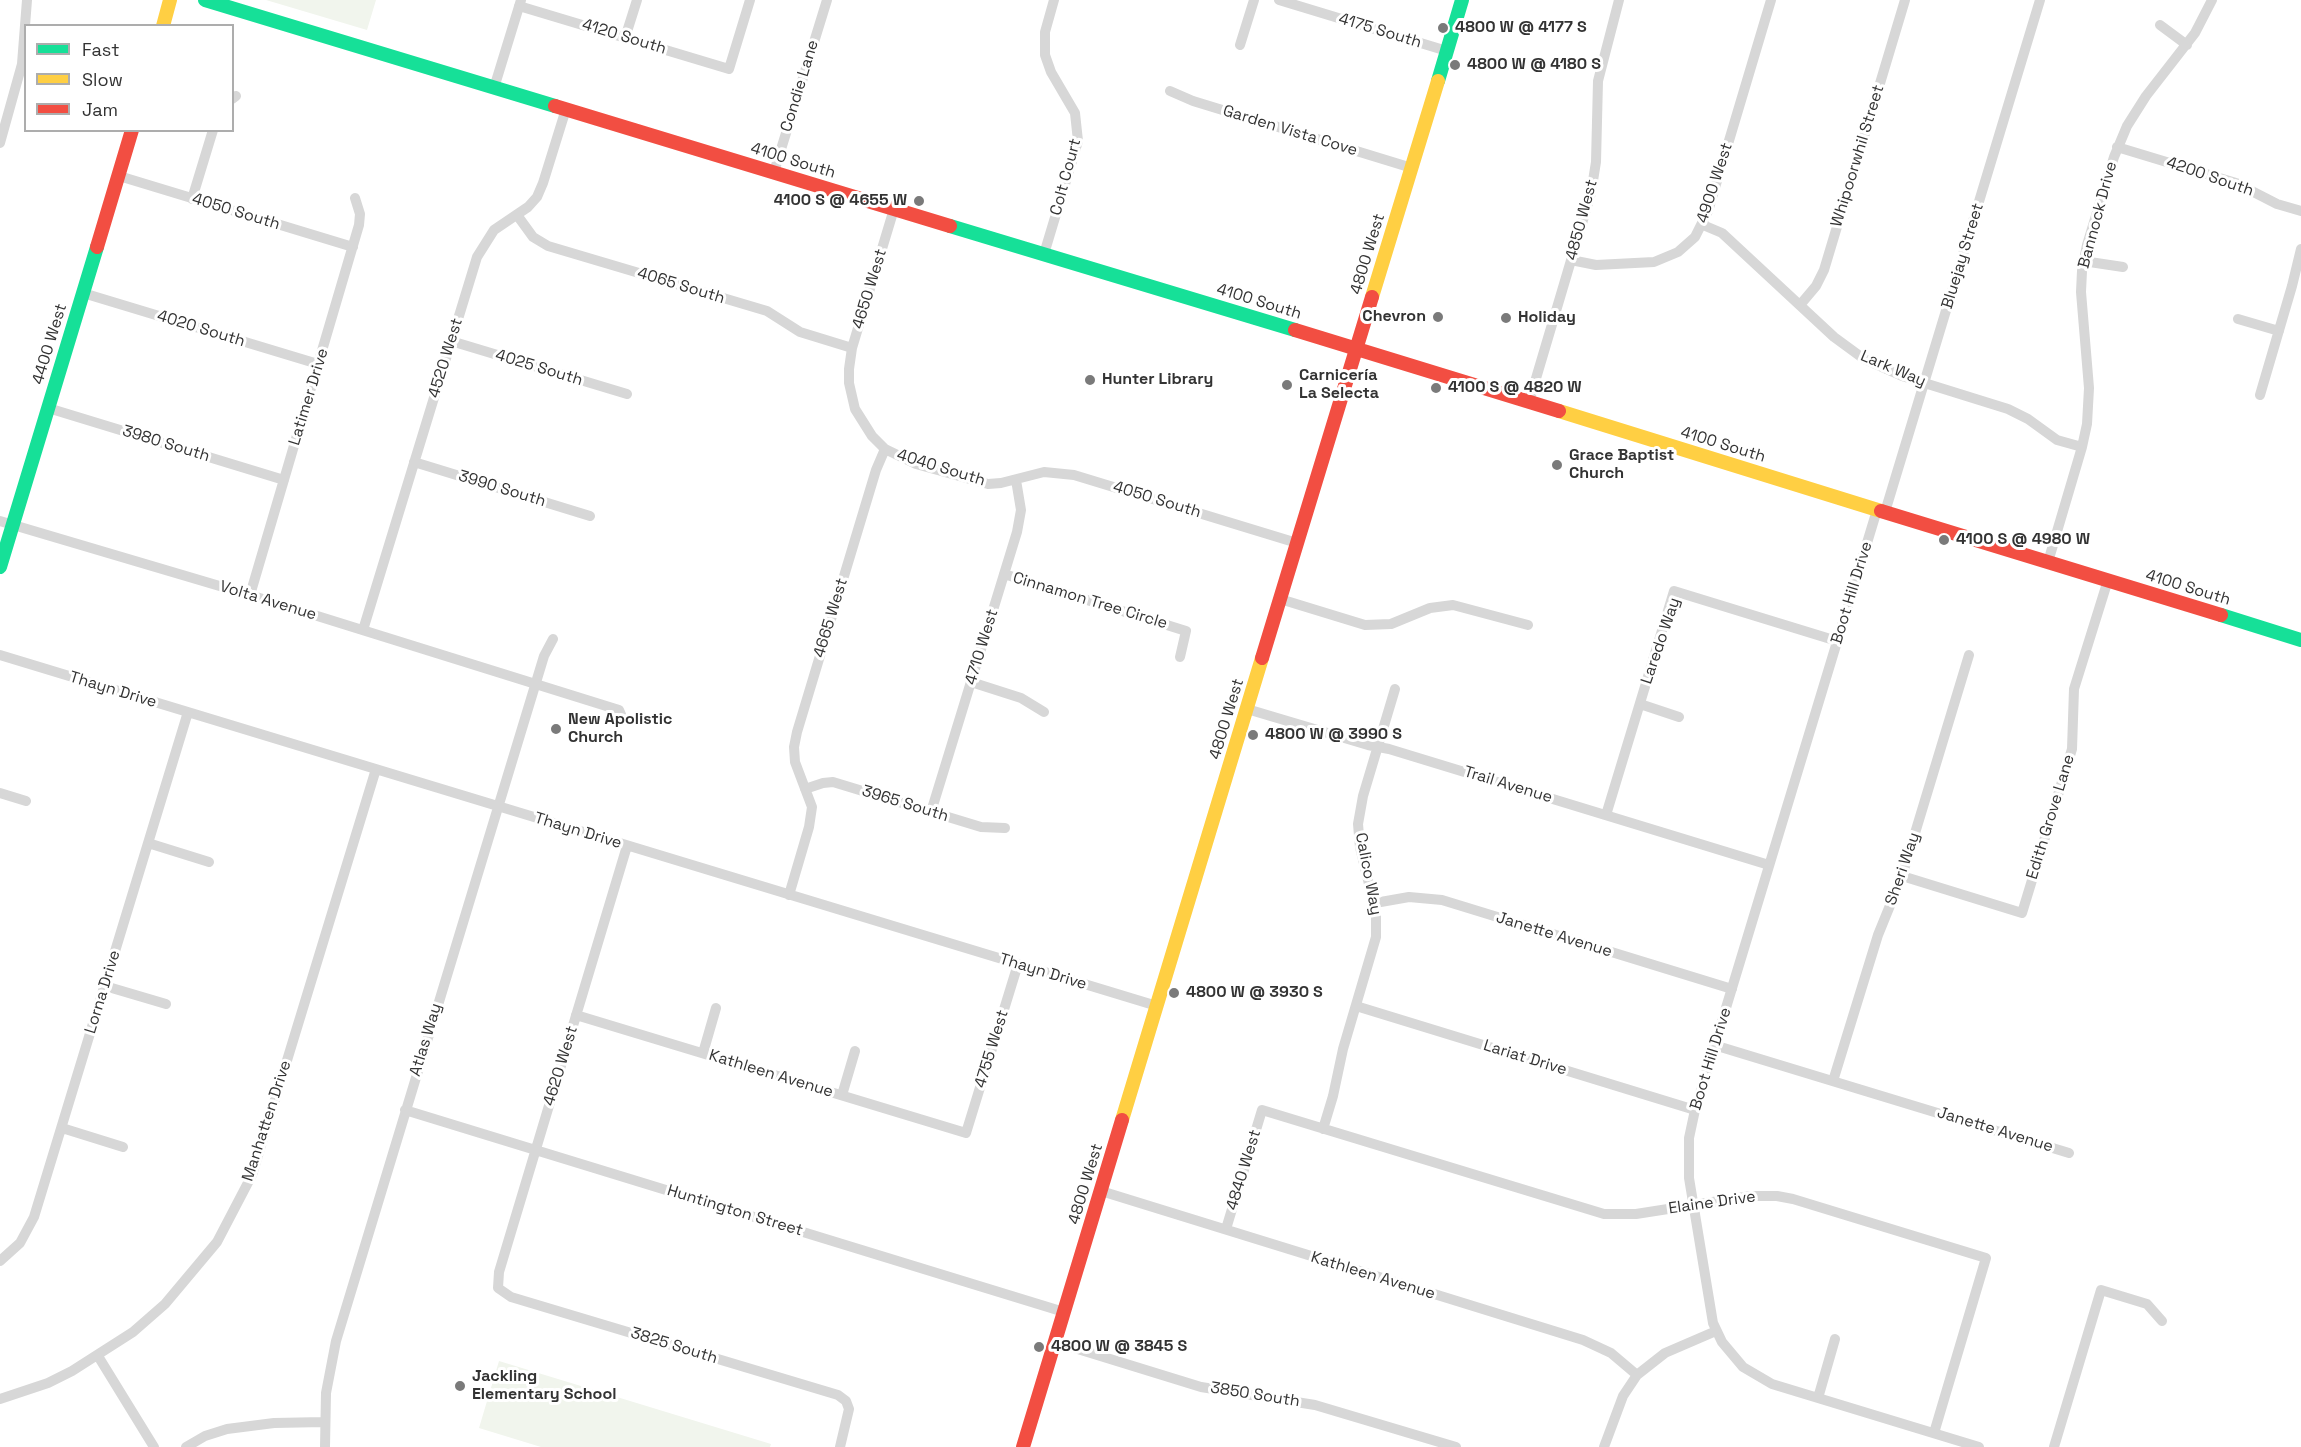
<!DOCTYPE html>
<html>
<head>
<meta charset="utf-8">
<style>
  body { margin:0 }
  #map { position:relative; width:2301px; height:1447px; overflow:hidden; background:#fff; font-family:"Space Grotesk",sans-serif }
  canvas { display:block }
  .legend { position:absolute; left:24px; top:24px; width:210px; height:108px; box-sizing:border-box; background:#fff; border:2px solid #adadad; margin:0; padding:8px 10px; list-style:none; font-size:18px; color:#333 }
  .legend li { display:flex; align-items:center; gap:12px; height:30px }
  .legend b { width:30px; border:2px solid #adadad }
</style>
</head>
<body>
<div id="map">
<canvas width="2301" height="1447"></canvas>
<ul class="legend">
<li><b style="height:8px;background:#16e098"></b>Fast</li>
<li><b style="height:8px;background:#ffcf43"></b>Slow</li>
<li><b style="height:8px;background:#f24e42"></b>Jam</li>
</ul>
</div>
<script>
const ctx = document.querySelector('canvas').getContext('2d');
ctx.lineJoin = 'round';
function fillPath(path, color) { ctx.fillStyle = color; ctx.fill(path, 'evenodd'); }
const poly = rows => new Path2D(rows.map(r => 'M' + r).join(''));
function stroke(path, color, width, dash) { ctx.strokeStyle = color; ctx.lineWidth = width; ctx.lineCap = dash ? 'butt' : 'round'; ctx.setLineDash(dash || []); ctx.stroke(path); }
function label(font, color, halo, rows, align = 'center') {
  ctx.font = font + ' "Space Grotesk",sans-serif'; ctx.lineWidth = 6; ctx.setLineDash([]); ctx.textBaseline = 'middle'; ctx.strokeStyle = halo; ctx.fillStyle = color; for (const [text, x, y, turn = 0] of rows) {
    ctx.save(); ctx.translate(x, y); ctx.rotate((+turn || 0) * Math.PI / 180); ctx.textAlign = isNaN(turn) ? turn : align; if (halo) ctx.strokeText(text, 0, 0); ctx.fillText(text, 0, 0); ctx.restore();
  }
}
fillPath(poly([
  [266,0,376,0,367,30],
  [499,1361,771,1444,770,1447,541,1447,479,1428]
]), '#f1f5ed');
stroke(poly([
  [1279,0,1447,51],
  [519,6,729,69,750,0],
  [2160,25,2187,45],
  [625,38,637,0],
  [1240,45,1254,0],
  [494,88,521,0],
  [1170,91,1193,101,1412,168],
  [232,99,236,96],
  [0,143,22,64,27,0],
  [2117,147,2236,183,2277,204,2301,211],
  [774,172,827,0],
  [119,176,353,247],
  [192,199,213,130],
  [894,209,852,348,849,369,849,383,855,409,872,436,885,449,916,464,988,484,1001,483,1044,472,1074,475,1297,543],
  [517,215,533,237,548,246,767,311,800,332,852,348],
  [1703,225,1722,233,1834,337,1864,359,1902,376,2008,409,2028,419,2057,440,2082,447],
  [1044,254,1078,141,1075,113,1051,72,1045,55,1045,32,1054,0],
  [1571,260,1596,265,1654,262,1678,252,1695,237,1708,211,1771,0],
  [2083,261,2123,267],
  [83,293,318,364],
  [1800,305,1816,286,1824,270,1905,0],
  [2238,319,2279,331],
  [451,341,627,394],
  [2260,395,2292,286,2301,249],
  [1529,402,1591,193,1596,162,1598,81,1619,0],
  [48,408,284,480],
  [414,462,590,516],
  [1877,510,1695,1110,1689,1138,1689,1178,1713,1323,1722,1342,1743,1367,1772,1384,1979,1447],
  [1885,512,2040,0],
  [0,521,250,595,619,710,622,717],
  [2048,562,2082,447,2087,424,2089,388,2081,292,2082,271,2087,245,2114,157,2127,126,2146,96,2195,33,2212,0],
  [1004,574,1186,631,1180,657],
  [250,595,359,225,360,214,355,198],
  [1280,599,1365,625,1391,624,1430,608,1453,605,1528,625],
  [363,630,477,257,494,230,528,207,537,197,543,183,566,109],
  [0,655,1157,1006],
  [971,682,1021,698,1044,712],
  [1640,704,1679,717],
  [1247,709,1368,745,1389,749,1769,865],
  [805,789,823,783,833,782,981,827,1005,828],
  [0,793,26,801],
  [931,812,1017,532,1021,510,1016,480],
  [1606,815,1674,591,1837,641],
  [148,843,209,862],
  [627,846,499,1272,498,1288,511,1297,838,1395,846,1401,849,1409,840,1447],
  [1902,876,2022,913,2072,749,2074,689,2108,580],
  [789,895,809,827,812,807,795,762,794,747,797,732,876,470,885,449],
  [1375,903,1409,897,1442,900,1732,989],
  [105,986,166,1004],
  [1356,1006,1695,1110],
  [576,1015,966,1133,1018,964],
  [1714,1045,2069,1153],
  [703,1053,716,1008],
  [1833,1081,1878,935,1902,876,1969,655],
  [842,1095,855,1051],
  [405,1110,1064,1312],
  [62,1128,123,1147],
  [1323,1129,1333,1096,1343,1049,1376,937,1376,913,1360,847,1358,824,1363,796,1395,689],
  [1101,1191,1583,1340,1611,1353,1637,1375],
  [1226,1229,1262,1110,1604,1214,1636,1214,1751,1196,1777,1196,1793,1199,1986,1258,1934,1433],
  [0,1261,20,1243,34,1217,188,712],
  [1055,1342,1201,1387,1315,1405,1456,1447],
  [98,1356,154,1447],
  [1818,1398,1835,1339],
  [0,1399,48,1383,72,1371,133,1332,165,1304,217,1242,252,1175,376,769],
  [186,1447,205,1436,227,1429,274,1423,324,1422],
  [325,1447,326,1393,336,1341,544,656,553,639],
  [1604,1447,1623,1396,1637,1375,1665,1353,1716,1331],
  [2054,1447,2101,1290,2147,1304,2162,1321]
]), '#d7d7d7', 10);
stroke(poly([
  [205,0,555,106],
  [1438,81,1462,0],
  [950,226,1295,330],
  [0,567,97,247],
  [2221,615,2301,640]
]), '#16e098', 14);
stroke(poly([
  [163,26,170,0],
  [1372,297,1438,81],
  [1559,411,1881,511],
  [1122,1120,1262,658]
]), '#ffcf43', 14);
stroke(poly([
  [555,106,950,226],
  [97,247,132,130],
  [1295,330,1559,411],
  [1881,511,2221,615],
  [1262,658,1372,297],
  [1023,1447,1122,1120]
]), '#f24e42', 14);
for (const [x, y, r, color] of [
  [1443,28,6,"#7a7a7a"],
  [1455,65,6,"#7a7a7a"],
  [919,201,6,"#7a7a7a"],
  [1438,317,6,"#7a7a7a"],
  [1506,318,6,"#7a7a7a"],
  [1090,380,6,"#7a7a7a"],
  [1287,385,6,"#7a7a7a"],
  [1436,388,6,"#7a7a7a"],
  [1557,465,6,"#7a7a7a"],
  [1944,540,6,"#7a7a7a"],
  [556,729,6,"#7a7a7a"],
  [1253,735,6,"#7a7a7a"],
  [1174,993,6,"#7a7a7a"],
  [1039,1347,6,"#7a7a7a"],
  [460,1386,6,"#7a7a7a"]
]) { const dot = new Path2D(); dot.arc(x, y, r, 0, 2 * Math.PI); ctx.fillStyle = color; ctx.fill(dot); stroke(dot, '#fff', 2); }
label('bold 16px', '#333', '#fff', [
  ["4800 W @ 4177 S",1455,28],
  ["4800 W @ 4180 S",1467,65],
  ["4100 S @ 4655 W",907,201,"right"],
  ["Chevron",1426,317,"right"],
  ["Holiday",1518,318],
  ["Carnicería",1299,376],
  ["La Selecta",1299,394],
  ["Hunter Library",1102,380],
  ["4100 S @ 4820 W",1448,388],
  ["Grace Baptist",1569,456],
  ["Church",1569,474],
  ["4100 S @ 4980 W",1956,540],
  ["New Apolistic",568,720],
  ["Church",568,738],
  ["4800 W @ 3990 S",1265,735],
  ["4800 W @ 3930 S",1186,993],
  ["4800 W @ 3845 S",1051,1347],
  ["Jackling",472,1377],
  ["Elementary School",472,1395]
], 'left');
label('16px', '#333', '#fff', [
  ["4175 South",1380,31,17],
  ["4120 South",624,37,17],
  ["Condie Lane",800,86,-73],
  ["Garden Vista Cove",1290,131,17],
  ["Whipoorwhil Street",1858,156,-73],
  ["4100 South",793,161,17],
  ["Colt Court",1066,177,-75],
  ["4200 South",2210,177,19],
  ["4900 West",1715,183,-72],
  ["4050 South",236,212,17],
  ["Bannock Drive",2098,215,-75],
  ["4850 West",1582,220,-75],
  ["4800 West",1368,254,-73],
  ["Bluejay Street",1963,256,-73],
  ["4065 South",681,286,17],
  ["4650 West",870,289,-73],
  ["4100 South",1259,302,17],
  ["4020 South",201,329,17],
  ["4400 West",50,344,-73],
  ["4520 West",446,358,-73],
  ["4025 South",539,368,17],
  ["Lark Way",1893,369,23],
  ["Latimer Drive",309,397,-73],
  ["3980 South",166,444,17],
  ["4100 South",1723,445,17],
  ["4040 South",941,468,17],
  ["3990 South",502,489,17],
  ["4050 South",1157,500,17],
  ["4100 South",2188,588,17],
  ["Boot Hill Drive",1852,593,-73],
  ["Volta Avenue",268,601,17],
  ["Cinnamon Tree Circle",1090,601,17],
  ["4665 West",831,618,-73],
  ["Laredo Way",1661,641,-71],
  ["4710 West",982,647,-73],
  ["Thayn Drive",113,690,17],
  ["4800 West",1227,719,-73],
  ["Trail Avenue",1508,785,17],
  ["3965 South",905,804,17],
  ["Edith Grove Lane",2051,817,-73],
  ["Thayn Drive",578,831,17],
  ["Sheri Way",1903,869,-71],
  ["Calico Way",1368,874,79],
  ["Janette Avenue",1554,935,17],
  ["Thayn Drive",1043,972,17],
  ["Lorna Drive",103,992,-73],
  ["Atlas Way",426,1040,-73],
  ["4755 West",992,1049,-73],
  ["Lariat Drive",1525,1058,17],
  ["Boot Hill Drive",1711,1059,-73],
  ["4620 West",561,1066,-73],
  ["Kathleen Avenue",771,1074,17],
  ["Manhatten Drive",267,1121,-72],
  ["Janette Avenue",1995,1130,17],
  ["4840 West",1244,1170,-73],
  ["4800 West",1086,1184,-73],
  ["Elaine Drive",1712,1203,-8],
  ["Huntington Street",735,1211,17],
  ["Kathleen Avenue",1373,1276,17],
  ["3825 South",674,1346,17],
  ["3850 South",1255,1395,9]
]);
</script>
</body>
</html>
